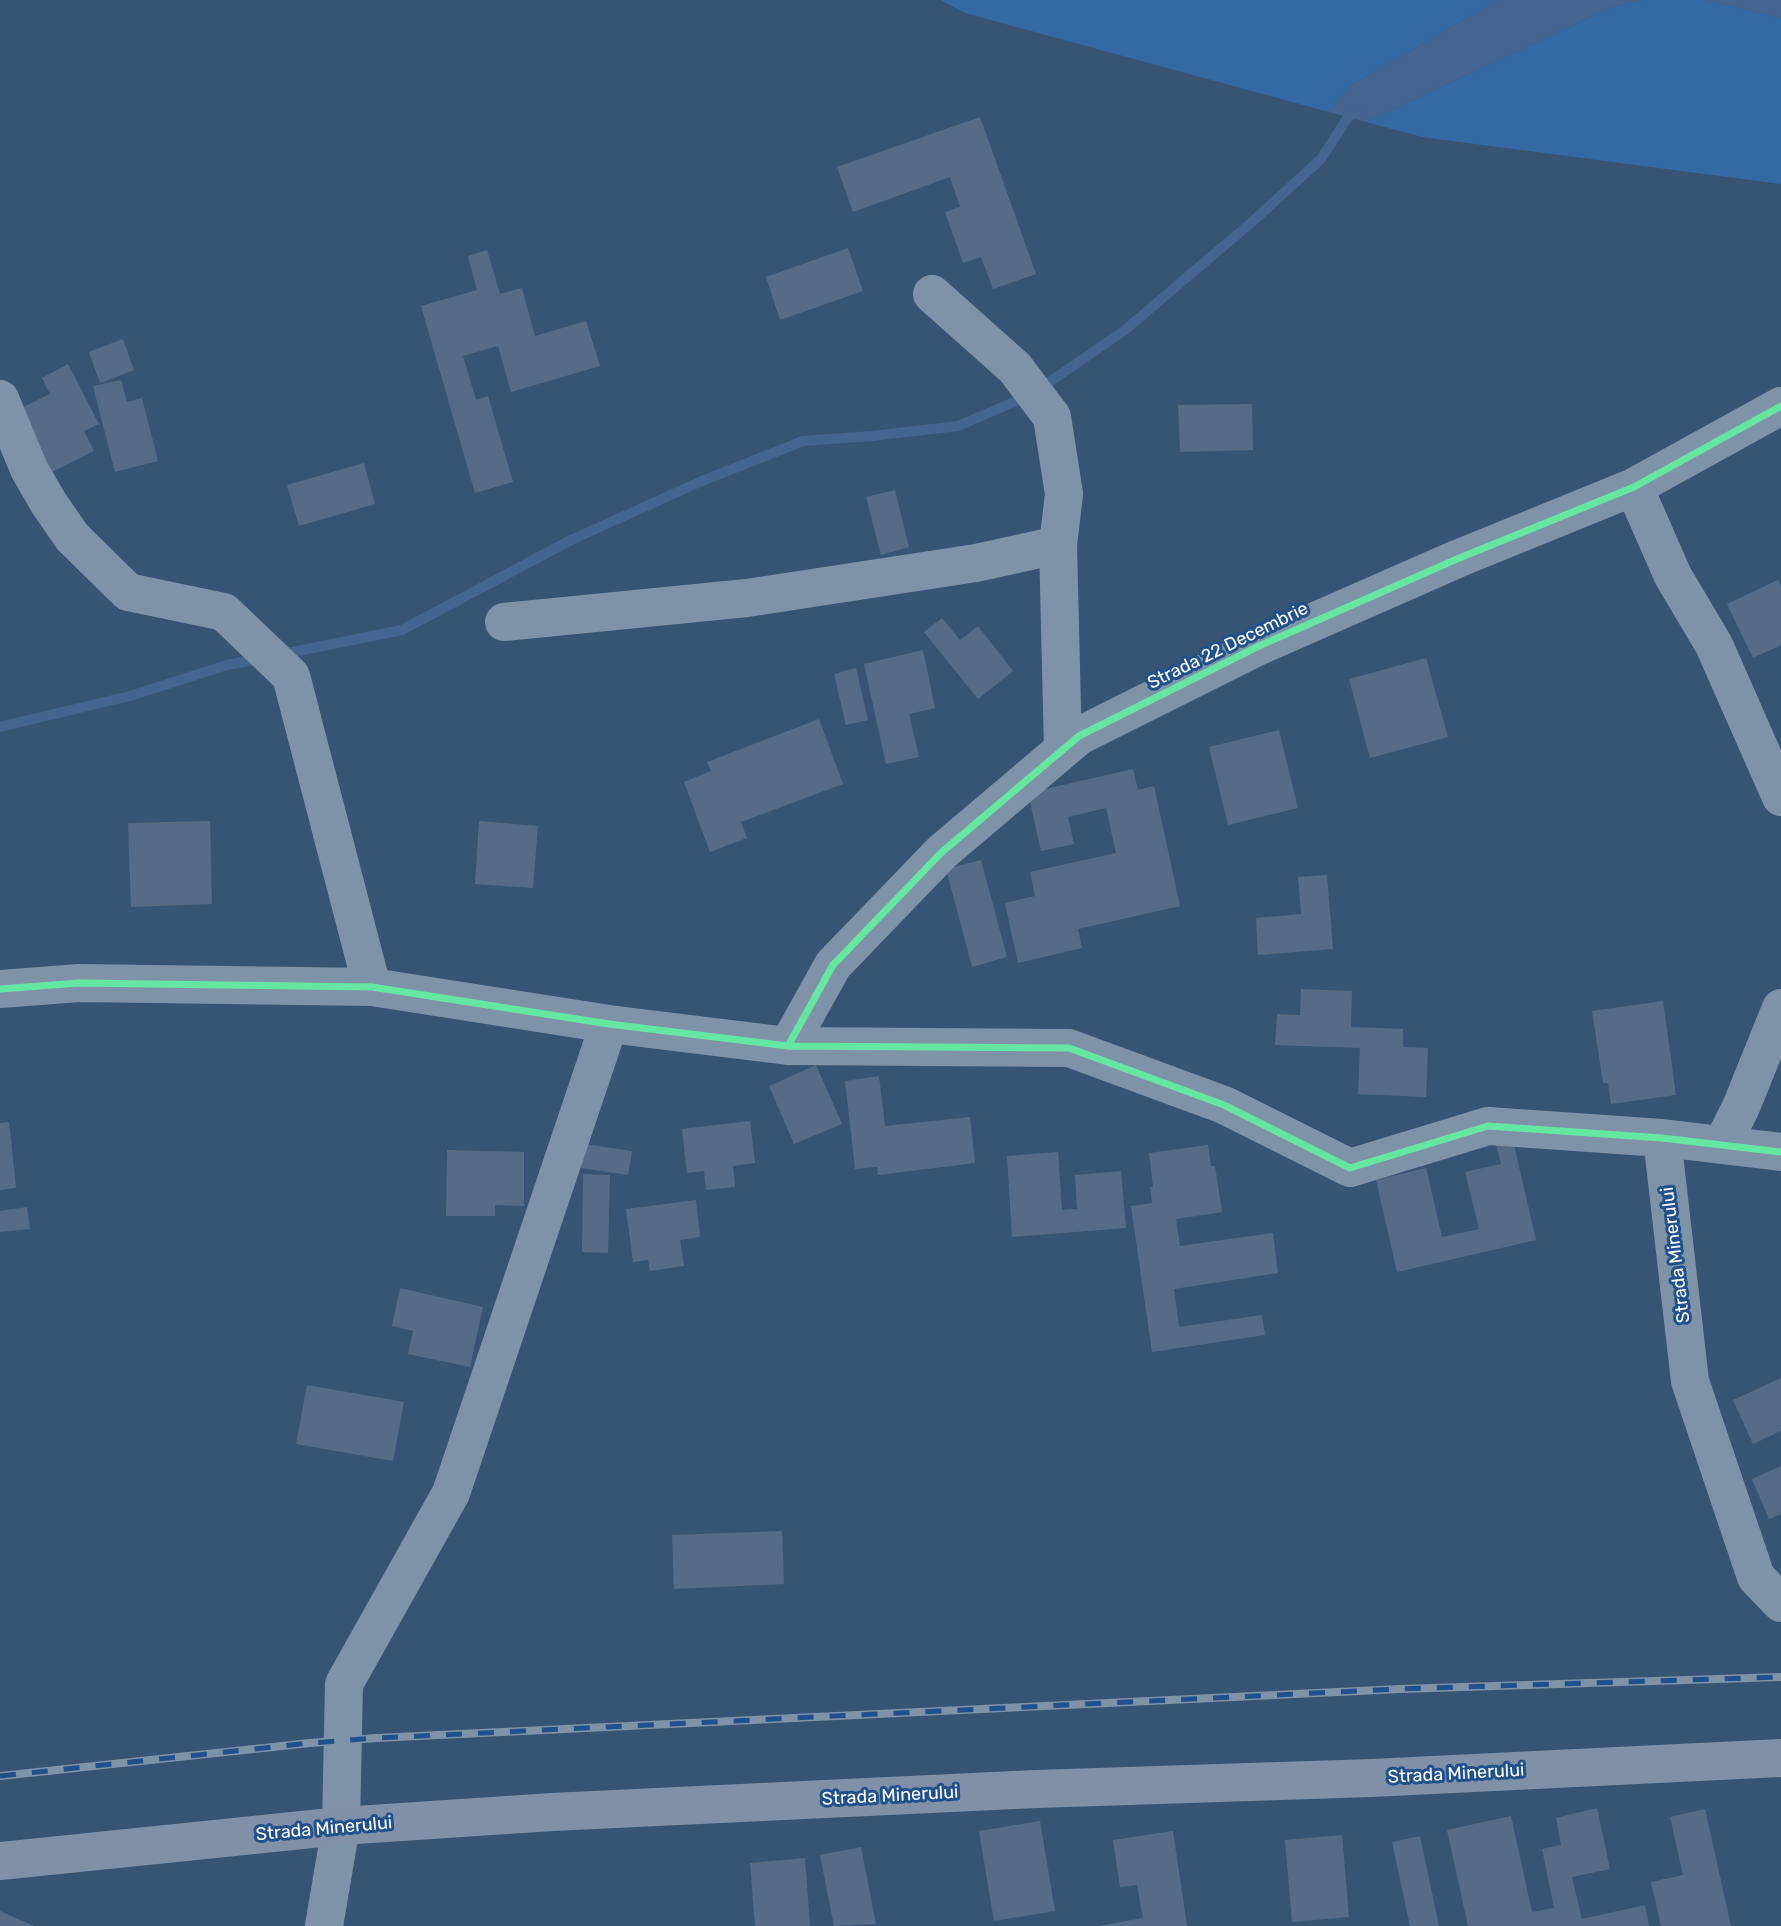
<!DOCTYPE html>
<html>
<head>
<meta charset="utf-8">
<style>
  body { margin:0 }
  canvas { display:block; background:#385474 }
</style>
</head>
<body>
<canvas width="1781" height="1926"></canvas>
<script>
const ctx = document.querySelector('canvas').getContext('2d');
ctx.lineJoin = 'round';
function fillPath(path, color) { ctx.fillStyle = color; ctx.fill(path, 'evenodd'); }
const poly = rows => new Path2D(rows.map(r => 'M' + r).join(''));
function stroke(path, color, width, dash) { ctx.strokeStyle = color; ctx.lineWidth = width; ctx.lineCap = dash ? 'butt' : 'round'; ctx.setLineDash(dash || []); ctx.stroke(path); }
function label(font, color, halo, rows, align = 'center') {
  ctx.font = font + ' Rubik,sans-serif'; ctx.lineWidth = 6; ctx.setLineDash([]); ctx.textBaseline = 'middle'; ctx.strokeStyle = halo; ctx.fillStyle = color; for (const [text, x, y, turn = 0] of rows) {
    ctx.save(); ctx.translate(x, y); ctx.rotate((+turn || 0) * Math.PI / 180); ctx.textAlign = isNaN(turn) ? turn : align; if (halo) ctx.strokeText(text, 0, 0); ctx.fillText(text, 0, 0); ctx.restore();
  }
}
fillPath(poly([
  [940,0,1498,0,1348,87,1329,112,965,13],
  [1642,0,1705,0,1781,18,1781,184,1422,137,1366,122,1612,7]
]), '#3469a4');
fillPath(poly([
  [1498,0,1642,0,1612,7,1366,122,1329,112,1348,87],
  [1705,0,1781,0,1781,18]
]), '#43658f');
stroke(poly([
  [1048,383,1125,330,1253,221,1321,159,1348,117,1360,110],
  [288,653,402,630,571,540,702,481,803,441,872,436,958,426,1028,396],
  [0,727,130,696,227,665,254,660]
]), '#43658f', 10);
fillPath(poly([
  [980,117,1036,274,993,289,981,257,963,263,945,212,960,207,950,177,853,212,837,167],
  [848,248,863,291,780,320,766,277],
  [487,250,500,294,522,288,535,336,586,321,600,366,511,392,498,346,463,356,476,400,488,396,513,482,475,493,421,306,477,290,468,256],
  [123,339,134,370,100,383,89,352],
  [68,364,99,424,84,431,94,451,46,475,13,412,50,394,42,378],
  [121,380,127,402,142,398,158,461,115,472,93,386],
  [1252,404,1253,450,1180,452,1178,405],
  [364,463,375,504,299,526,287,485],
  [895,490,909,547,881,555,866,497],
  [1778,580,1781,587,1781,645,1753,658,1727,604],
  [942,618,960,640,978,626,1013,671,978,699,924,632],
  [923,650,935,708,909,714,919,757,886,764,864,664],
  [1426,658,1448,737,1370,758,1349,679],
  [856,668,868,720,846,725,834,674],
  [819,719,843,784,741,822,747,838,710,852,684,782,711,771,707,762],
  [1279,730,1298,808,1228,825,1209,747],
  [1133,769,1138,790,1154,786,1180,906,1078,929,1082,948,1018,963,1005,903,1035,896,1030,872,1116,853,1106,808,1068,817,1074,844,1041,851,1028,793],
  [210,821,212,904,131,907,128,823],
  [479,821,538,826,533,888,475,884],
  [981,860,1007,957,972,967,946,869],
  [1327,875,1333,949,1258,955,1256,918,1301,914,1298,877],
  [1301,989,1352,991,1351,1027,1403,1029,1403,1047,1428,1048,1426,1097,1358,1094,1360,1048,1275,1045,1277,1014,1300,1015],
  [1663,1001,1676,1095,1611,1104,1608,1083,1603,1083,1592,1011],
  [816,1065,842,1124,794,1144,769,1086],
  [879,1076,885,1126,970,1117,975,1163,878,1175,877,1167,855,1169,845,1081],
  [750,1121,755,1163,733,1166,735,1187,706,1190,704,1171,687,1173,682,1129],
  [9,1122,16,1188,0,1190,0,1123],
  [1511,1132,1536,1240,1397,1272,1376,1180,1426,1168,1442,1237,1479,1229,1465,1172,1501,1164,1494,1136],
  [584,1144,632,1151,628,1175,581,1168],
  [1208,1145,1211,1166,1215,1166,1222,1212,1176,1219,1180,1246,1273,1233,1278,1273,1174,1289,1179,1327,1262,1315,1265,1335,1152,1352,1131,1206,1152,1203,1150,1187,1153,1187,1149,1153],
  [447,1150,524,1152,524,1206,495,1205,495,1216,446,1216],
  [1058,1152,1062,1210,1077,1209,1075,1175,1121,1171,1126,1228,1012,1237,1007,1156],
  [583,1174,610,1175,608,1253,582,1252],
  [696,1200,700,1237,680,1240,684,1266,650,1271,648,1260,633,1262,626,1209],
  [27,1207,30,1229,0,1232,0,1211],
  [400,1288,483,1307,470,1367,408,1354,413,1331,392,1326],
  [1781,1378,1781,1431,1753,1444,1733,1400],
  [307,1385,404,1402,393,1461,296,1444],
  [1781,1466,1781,1514,1769,1519,1752,1479],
  [782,1531,784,1584,674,1589,672,1535],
  [1597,1808,1610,1869,1572,1877,1582,1919,1645,1905,1649,1926,1468,1926,1447,1830,1511,1816,1532,1912,1554,1908,1542,1849,1561,1845,1556,1818],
  [1705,1809,1731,1926,1661,1926,1651,1882,1683,1875,1670,1817],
  [1040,1821,1055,1911,994,1921,979,1831],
  [1173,1831,1187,1926,1099,1926,1143,1918,1137,1885,1120,1887,1113,1840],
  [1342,1835,1349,1917,1292,1922,1285,1840],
  [1420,1836,1439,1926,1410,1926,1392,1842],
  [861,1847,876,1924,834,1926,820,1855],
  [805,1858,810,1926,755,1926,750,1863],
  [0,1911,34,1926,0,1926]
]), '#566c86');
stroke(poly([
  [932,294,1015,368,1052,417,1064,494,1058,545,1063,749],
  [0,399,29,469,48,502,72,537,128,592,224,612,291,676,372,987],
  [1634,487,1673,576,1714,645,1781,797],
  [504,622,747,598,976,563,1058,545],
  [0,989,79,983,372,987,609,1024,788,1046,1069,1048,1224,1105,1350,1168,1488,1126,1662,1138,1781,1152],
  [788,1046,833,965,942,852,1079,736,1259,646,1457,559,1634,487,1781,406],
  [1662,1138,1690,1381,1756,1577,1781,1603],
  [1722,1145,1741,1107,1781,1008],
  [324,1926,341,1826,344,1684,451,1493,609,1024]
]), '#7f93a8', 38);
stroke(poly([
  [0,1861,341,1826,552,1812,1036,1789,1372,1778,1781,1758]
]), '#7f90a7', 38);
const rail = poly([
  [0,1776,310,1743,377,1738,1400,1689,1781,1677]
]);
stroke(rail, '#7f93a7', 8);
stroke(rail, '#20518d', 5, [16]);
stroke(poly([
  [0,989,79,983,372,987,609,1024,788,1046,1069,1048,1224,1105,1350,1168,1488,1126,1662,1138,1781,1152],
  [788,1046,833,965,942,852,1079,736,1259,646,1457,559,1634,487,1781,406]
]), '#66e7a1', 7);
label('18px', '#fff', '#20518d', [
  ["Strada 22 Decembrie",1228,646,-26],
  ["Strada Minerului",1676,1255,-97],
  ["Strada Minerului",1456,1774,-3],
  ["Strada Minerului",890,1796,-3],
  ["Strada Minerului",324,1829,-5]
]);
</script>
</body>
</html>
